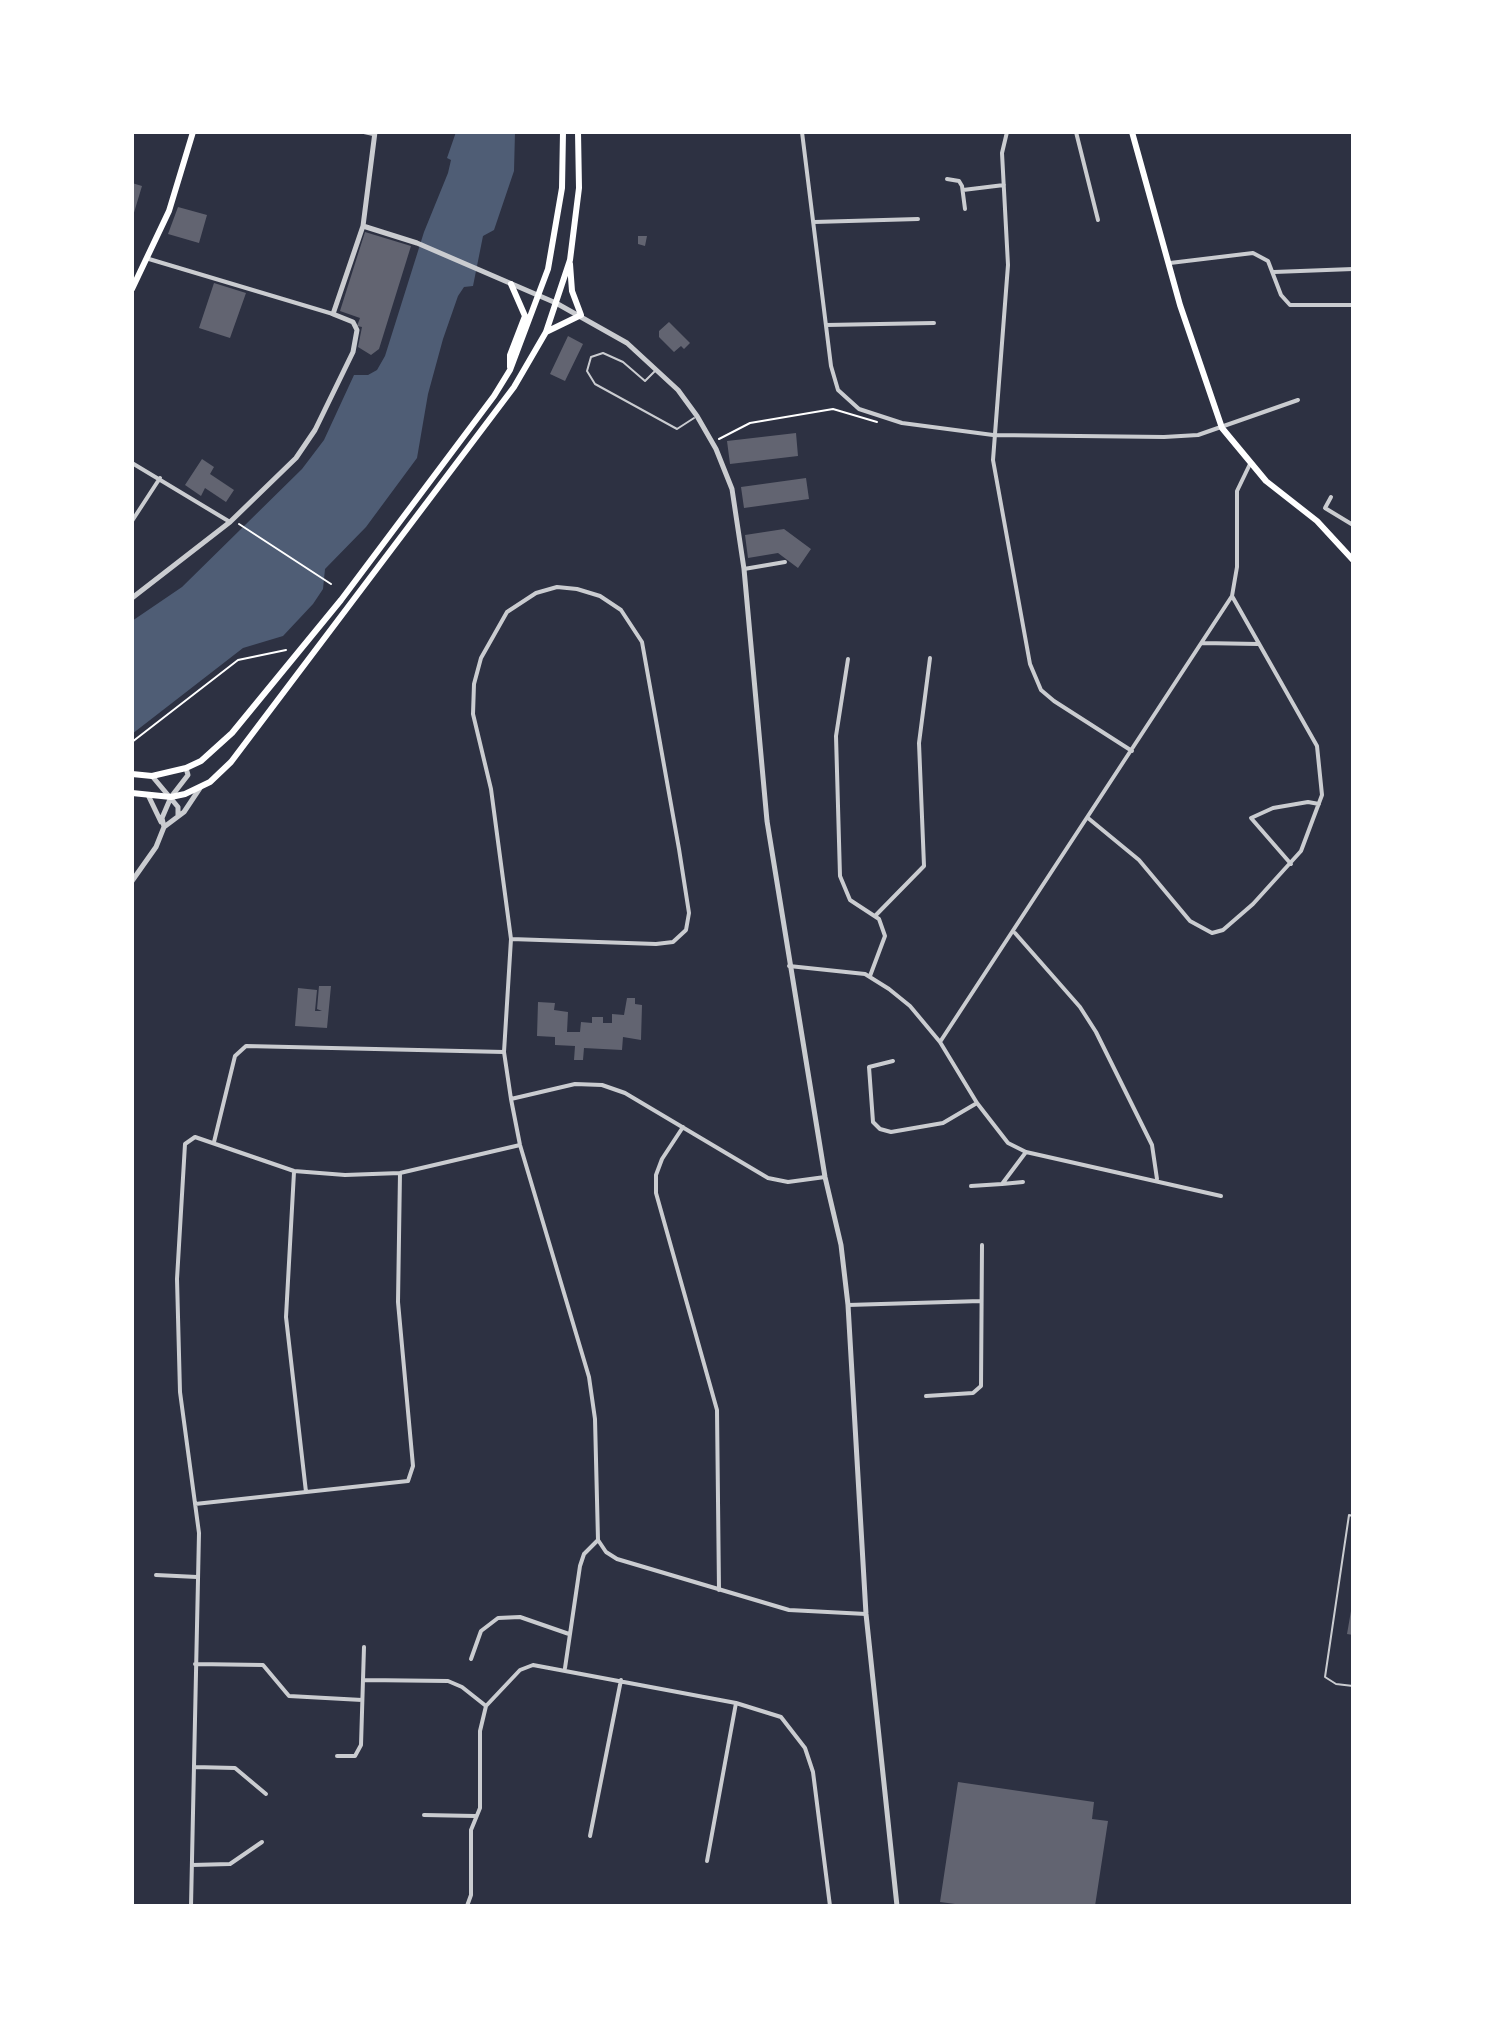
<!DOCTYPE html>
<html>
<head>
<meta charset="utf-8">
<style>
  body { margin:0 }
  #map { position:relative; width:1485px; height:2038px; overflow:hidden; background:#2d3142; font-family:"IBM Plex Sans",sans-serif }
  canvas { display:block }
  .frame { position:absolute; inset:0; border:134px solid #fff; pointer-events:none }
</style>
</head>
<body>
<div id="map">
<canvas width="1485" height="2038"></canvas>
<div class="frame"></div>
</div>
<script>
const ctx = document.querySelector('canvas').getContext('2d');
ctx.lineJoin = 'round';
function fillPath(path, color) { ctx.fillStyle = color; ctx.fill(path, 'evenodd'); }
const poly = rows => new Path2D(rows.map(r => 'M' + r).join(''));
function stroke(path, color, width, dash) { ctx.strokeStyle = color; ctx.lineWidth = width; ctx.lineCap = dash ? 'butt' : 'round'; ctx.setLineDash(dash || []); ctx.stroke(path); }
fillPath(poly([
  [456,132,515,132,514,171,494,230,483,236,473,286,464,287,458,296,443,339,428,394,417,458,366,527,325,569,323,589,313,604,283,636,243,648,132,734,132,621,182,587,302,469,324,440,354,375,368,375,377,370,385,356,424,232,448,173,451,160,447,158]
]), '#4f5d75');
fillPath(poly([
  [132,183,142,186,133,216,132,216],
  [178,207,207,215,199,243,168,234],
  [365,232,411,246,379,349,371,355,358,347,362,327,357,326,360,318,340,311],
  [638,236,647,236,645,246,638,244],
  [214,283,246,293,230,338,199,328],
  [669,322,690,343,684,349,681,346,674,352,659,337,659,331],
  [568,336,583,344,565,381,550,374],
  [796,433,798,456,730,464,727,441],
  [202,459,214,467,210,474,234,490,226,502,205,488,201,496,185,485],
  [806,478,809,499,744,508,741,487],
  [784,529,811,549,798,568,778,553,748,558,745,535],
  [319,986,331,986,327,1028,295,1026,298,988,317,990,315,1011,322,1011,317,1009],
  [627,998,635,998,635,1004,642,1005,641,1040,623,1037,622,1050,584,1048,583,1060,574,1060,575,1046,555,1045,555,1037,537,1036,538,1002,555,1003,554,1010,568,1012,567,1032,580,1032,581,1022,592,1023,592,1017,603,1017,603,1023,612,1023,612,1014,624,1015],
  [1351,1611,1353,1611,1353,1635,1347,1634],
  [958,1782,1094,1802,1092,1819,1108,1821,1095,1906,970,1906,940,1902]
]), '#626471');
stroke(poly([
  [719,439,750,423,833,409,877,422],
  [239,524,331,584],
  [132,742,238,660,286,650]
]), '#fff', 2);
stroke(poly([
  [359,132,373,135],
  [656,370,645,381,623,362,603,353,591,357,587,371,595,384,677,429,694,418],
  [1353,1516,1349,1515,1325,1677,1336,1684,1353,1686]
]), '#caccd0', 2);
stroke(poly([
  [802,132,831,366,838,390,859,409,902,423,993,435,1164,437,1198,435,1298,400],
  [1007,132,1002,153,1008,265,993,460,1030,664,1041,690,1054,701,1132,751],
  [1076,132,1098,220],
  [947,179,959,181,962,186,965,209],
  [963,190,1004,185],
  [814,222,918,219],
  [149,259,333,314],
  [1170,263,1253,253,1268,261,1281,295,1290,305,1353,305],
  [1274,272,1353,269],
  [826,325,934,323],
  [132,463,230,522],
  [1331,497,1325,508,1353,525],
  [132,521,160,478],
  [744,569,785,562],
  [1202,643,1258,644],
  [848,659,836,736,840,876,850,900,879,919,885,936,870,976],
  [1088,818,1139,860,1190,921,1212,933,1223,930,1253,904,1301,851,1322,795,1317,746,1232,596],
  [1291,864,1251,818,1273,808,1308,802,1319,804],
  [875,916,924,866,919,743,930,658],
  [1015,933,1080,1007,1096,1032,1152,1145,1157,1179],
  [511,939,656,944,673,942,686,930,689,913,679,849,642,642,621,610,600,596,577,589,557,587,536,593,507,612,481,658,474,684,473,714,491,789,511,939,504,1052,511,1099,520,1145,589,1377,595,1419,598,1540,606,1552,617,1559,789,1610,866,1614],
  [789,966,865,974,889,989,910,1006,940,1042,977,1103,1008,1143,1026,1152,1221,1196],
  [940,1042,1232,596,1237,567,1237,491,1250,464],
  [893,1061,869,1067,873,1122,880,1129,891,1132,943,1123,977,1103],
  [511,1099,575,1084,602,1085,625,1093,768,1178,788,1182,825,1177],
  [683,1127,662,1159,656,1175,656,1193,717,1410,719,1590],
  [214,1142,235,1056,246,1046,504,1052],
  [294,1172,286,1317,306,1492],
  [1002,1184,1023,1182],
  [971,1186,1002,1184,1026,1152],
  [848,1305,981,1301],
  [926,1396,973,1393,981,1386,982,1245],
  [195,1504,408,1481,413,1466,398,1302,400,1173],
  [156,1575,197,1577],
  [471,1659,481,1631,498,1618,520,1617,569,1634],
  [195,1664,263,1665,289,1696,362,1700],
  [565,1668,580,1566,584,1554,598,1540],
  [364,1680,448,1681,462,1687,486,1706],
  [337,1756,355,1756,361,1745,364,1647],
  [194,1767,235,1768,266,1794],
  [424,1815,475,1816],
  [590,1836,621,1680],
  [707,1861,736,1703],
  [192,1865,230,1864,262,1842],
  [191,1906,199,1533,180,1392,177,1279,185,1144,195,1137,294,1171,345,1175,400,1173,520,1145],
  [467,1906,471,1895,471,1830,480,1808,480,1731,486,1706,520,1670,533,1665,736,1703,781,1717,805,1748,813,1772,830,1906]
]), '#caccd0', 4);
stroke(poly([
  [363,226,417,243,556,303,627,343,678,390,697,416,716,449,732,489,744,569,767,821,825,1177,841,1245,848,1305,866,1614,897,1906],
  [132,598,230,522,296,458,315,430,353,352,357,330,353,322,333,314,363,226,375,132],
  [152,776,178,807,178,816],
  [149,797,161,822],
  [164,827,184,812,200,788],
  [132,881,156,847,164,827,162,818,171,797,188,775,186,768]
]), '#caccd0', 5);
stroke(poly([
  [1132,132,1180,305,1222,428,1266,481,1317,521,1353,560],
  [132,289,169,211,193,132],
  [546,332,581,315,572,291,570,264],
  [510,367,510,355,525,316,511,284],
  [132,774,152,776,186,768,201,761,232,733,341,600,494,396,510,370,548,269,562,188,563,132],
  [132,793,171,797,185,794,210,782,231,762,514,387,546,332,570,260,579,188,578,132]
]), '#fff', 6);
</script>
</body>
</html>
